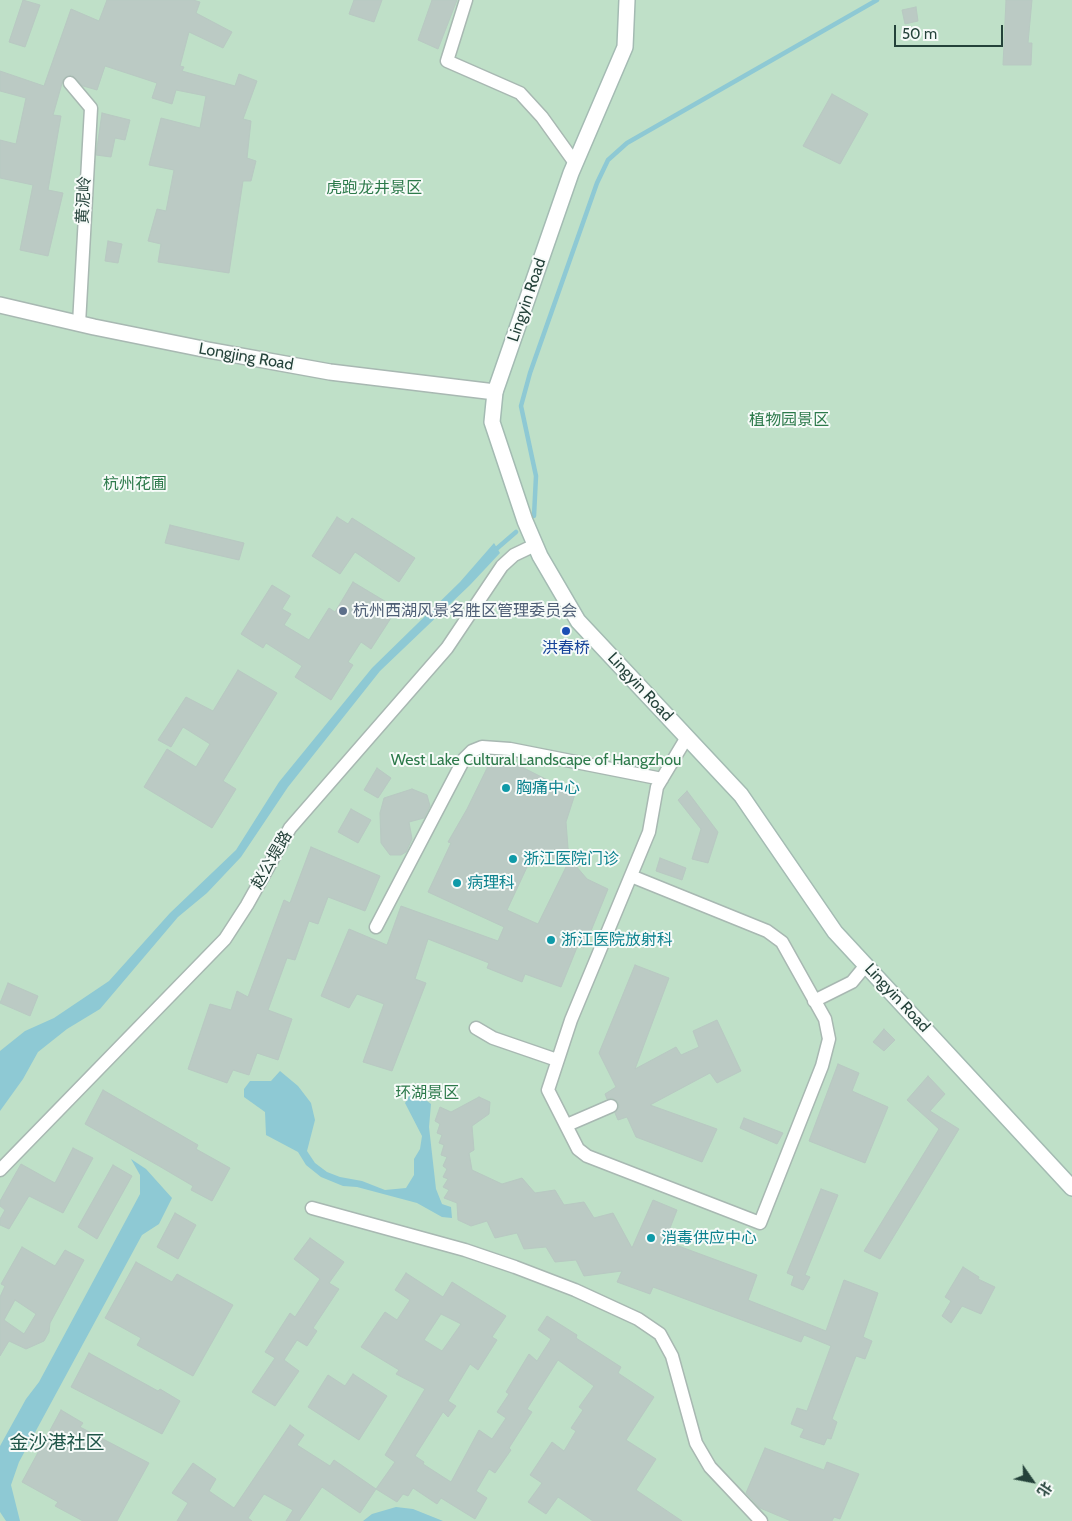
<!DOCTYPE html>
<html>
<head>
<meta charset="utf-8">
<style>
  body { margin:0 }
  #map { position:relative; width:1072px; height:1521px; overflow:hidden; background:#e6efeb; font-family:Cabin,"Noto Sans SC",sans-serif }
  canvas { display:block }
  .north { position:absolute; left:1007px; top:1456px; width:50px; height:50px; -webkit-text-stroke:4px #f7fbf9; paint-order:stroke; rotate:123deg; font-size:14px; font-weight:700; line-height:20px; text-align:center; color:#24423a }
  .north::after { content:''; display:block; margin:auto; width:18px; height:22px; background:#24423a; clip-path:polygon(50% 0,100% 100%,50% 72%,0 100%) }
  .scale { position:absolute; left:894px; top:25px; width:109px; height:22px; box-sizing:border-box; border:2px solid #24423a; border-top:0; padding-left:6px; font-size:15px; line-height:18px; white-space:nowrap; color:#24423a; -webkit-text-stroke:4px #f7fbf9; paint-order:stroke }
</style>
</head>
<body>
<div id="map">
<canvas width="1072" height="1521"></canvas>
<div class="north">北</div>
<div class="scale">50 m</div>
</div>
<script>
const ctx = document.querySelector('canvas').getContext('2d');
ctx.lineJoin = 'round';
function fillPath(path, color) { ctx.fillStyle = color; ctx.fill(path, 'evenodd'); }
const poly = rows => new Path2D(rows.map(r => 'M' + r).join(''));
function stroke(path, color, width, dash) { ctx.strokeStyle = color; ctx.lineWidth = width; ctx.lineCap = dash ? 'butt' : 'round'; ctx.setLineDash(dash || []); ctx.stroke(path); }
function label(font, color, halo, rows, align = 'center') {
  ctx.font = font + ' Cabin,"Noto Sans SC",sans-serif'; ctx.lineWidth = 4; ctx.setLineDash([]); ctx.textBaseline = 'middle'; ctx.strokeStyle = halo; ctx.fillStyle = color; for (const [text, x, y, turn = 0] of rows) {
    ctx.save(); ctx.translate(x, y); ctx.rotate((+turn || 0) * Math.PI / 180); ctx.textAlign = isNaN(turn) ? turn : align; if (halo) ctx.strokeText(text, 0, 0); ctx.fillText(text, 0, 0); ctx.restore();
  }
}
fillPath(poly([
  [0,0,1072,0,1072,1521,0,1521]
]), '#bfe0c8');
fillPath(poly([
  [494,543,500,553,470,585,380,671,288,787,241,857,207,893,178,917,100,1009,67,1029,38,1052,23,1079,0,1111,0,1051,25,1031,54,1018,109,981,170,913,236,850,279,782,372,668,460,582],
  [280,1071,298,1086,311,1103,315,1120,307,1151,315,1163,327,1172,340,1177,362,1181,385,1190,406,1188,414,1175,414,1159,420,1149,422,1136,405,1103,410,1095,422,1097,431,1104,429,1127,436,1189,442,1204,451,1207,452,1218,442,1217,417,1203,357,1187,343,1186,321,1177,306,1165,298,1152,266,1135,265,1112,244,1097,244,1089,250,1081,271,1081],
  [131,1159,146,1169,172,1198,159,1224,142,1235,19,1462,11,1485,20,1521,6,1521,0,1512,0,1446,26,1399,39,1382,140,1194,140,1175],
  [396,1507,413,1509,443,1521,363,1521,372,1514]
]), '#8ec9d4');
stroke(poly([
  [534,516,536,476,521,406,530,373,597,183,608,160,627,143,877,0],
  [494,551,516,532]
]), '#8ec9d4', 4.5);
const building = poly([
  [23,0,40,5,25,47,9,42,23,0],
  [107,0,193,0,200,2,196,13,232,32,223,48,189,32,180,66,184,67,182,71,235,86,239,74,257,81,243,119,251,121,247,158,256,161,251,181,243,181,229,273,158,262,161,244,148,241,157,209,166,211,174,170,149,165,161,118,200,128,206,96,176,90,172,104,152,98,157,83,105,66,97,90,83,86,72,75,65,77,63,80,53,115,61,116,48,190,63,193,48,256,20,250,33,185,0,178,0,140,16,144,26,98,0,91,0,71,44,86,71,9,99,21,107,0],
  [354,0,382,0,374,22,349,14,354,0],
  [432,0,457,0,438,49,418,40,432,0],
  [1006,0,1032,0,1028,43,1032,43,1031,65,1003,65,1006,0],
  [916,7,918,21,905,24,902,10,916,7],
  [832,94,868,114,840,164,803,146,832,94],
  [102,113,130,120,125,140,115,138,111,157,96,155,102,113],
  [108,241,122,244,118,263,105,261,108,241],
  [337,517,348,524,352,518,415,558,399,582,355,552,340,574,312,556,337,517],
  [170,525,244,543,239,560,165,543,170,525],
  [353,582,388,603,382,613,391,618,371,649,361,642,348,662,353,665,331,700,295,677,302,666,266,643,263,648,241,634,272,585,290,596,282,609,291,614,284,625,309,640,329,608,335,612,353,582],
  [238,670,277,693,223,781,236,789,212,828,144,787,167,749,196,767,210,744,183,727,171,747,158,740,186,697,213,711,238,670],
  [491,760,508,768,512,762,575,794,566,822,568,848,576,866,587,879,608,889,584,948,578,945,561,987,525,974,522,982,487,968,489,963,428,939,415,979,426,983,392,1071,363,1062,384,1004,357,994,349,1008,321,996,349,929,387,945,401,906,498,941,504,927,428,892,451,843,448,842,467,809,491,760],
  [535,850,567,865,538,924,507,910,535,850],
  [377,768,391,778,378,798,364,790,377,768],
  [412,789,427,795,430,806,424,818,409,822,412,839,406,852,401,855,390,855,381,843,380,813,384,798,412,789],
  [687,791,718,832,708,863,692,859,701,829,678,800,687,791],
  [351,809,371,820,358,843,338,832,351,809],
  [311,847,380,876,365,911,328,897,318,924,309,921,295,960,287,958,268,1010,292,1019,278,1060,257,1053,249,1075,233,1070,227,1083,188,1069,210,1004,231,1010,237,991,248,997,284,900,290,903,311,847],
  [660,858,686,868,682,880,656,871,660,858],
  [635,965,669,978,635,1069,676,1047,681,1055,699,1047,693,1031,717,1020,741,1071,717,1083,710,1073,650,1105,717,1129,702,1162,636,1137,627,1117,618,1120,615,1113,619,1107,618,1102,612,1098,607,1099,605,1094,616,1087,599,1053,635,965],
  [8,983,38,996,30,1016,0,1003,8,983],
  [884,1029,895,1040,884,1051,873,1042,884,1029],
  [838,1064,859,1073,852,1091,888,1107,865,1163,809,1141,838,1064],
  [928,1076,945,1094,930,1111,959,1129,880,1259,864,1251,939,1129,907,1100,928,1076],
  [103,1090,198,1145,196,1149,230,1168,212,1201,191,1190,193,1186,159,1166,85,1124,103,1090],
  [479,1097,490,1102,489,1114,472,1126,474,1150,469,1153,472,1170,502,1184,522,1178,535,1193,555,1190,564,1205,584,1202,594,1218,613,1213,632,1248,653,1200,677,1210,665,1241,757,1275,748,1300,826,1331,844,1280,878,1293,863,1337,872,1341,865,1359,856,1356,832,1419,837,1422,831,1439,827,1438,824,1445,800,1437,804,1429,791,1424,797,1408,807,1411,831,1346,804,1335,801,1342,653,1287,650,1294,617,1282,622,1271,584,1276,576,1260,555,1262,546,1247,524,1249,517,1233,495,1238,487,1221,471,1226,458,1220,457,1203,444,1198,449,1190,443,1187,448,1179,443,1177,447,1169,443,1166,447,1157,441,1155,444,1145,439,1143,442,1135,437,1133,440,1124,435,1121,440,1107,451,1112,479,1097],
  [744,1118,783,1133,777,1144,740,1128,744,1118],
  [73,1148,93,1158,63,1213,29,1196,9,1229,0,1225,0,1219,5,1210,0,1206,0,1201,21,1164,55,1183,73,1148],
  [113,1165,132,1176,97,1239,78,1227,113,1165],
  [821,1189,838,1195,805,1275,810,1277,803,1290,791,1285,794,1276,787,1273,821,1189],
  [175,1213,196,1225,178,1259,157,1247,175,1213],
  [310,1238,344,1262,329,1283,339,1289,313,1328,317,1331,307,1346,297,1340,284,1360,299,1371,275,1406,252,1392,275,1358,265,1352,290,1313,295,1317,320,1279,294,1259,310,1238],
  [22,1247,55,1266,65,1250,84,1260,50,1323,49,1332,44,1341,26,1349,9,1341,0,1356,0,1297,5,1286,1,1284,22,1247],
  [15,1300,36,1314,24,1334,4,1320,15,1300],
  [136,1262,172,1282,177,1274,233,1305,193,1376,137,1345,141,1338,105,1318,136,1262],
  [963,1267,979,1277,978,1279,995,1287,981,1314,962,1306,951,1323,942,1316,951,1301,945,1297,963,1267],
  [406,1273,443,1297,452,1282,506,1316,492,1337,497,1340,478,1370,470,1364,448,1401,456,1406,448,1417,443,1412,415,1456,424,1462,423,1464,451,1482,479,1430,492,1439,506,1418,497,1412,509,1394,506,1392,529,1354,537,1361,551,1339,538,1330,547,1316,577,1335,576,1338,621,1367,618,1373,654,1397,626,1440,656,1459,636,1490,682,1521,593,1521,558,1497,546,1514,528,1502,542,1483,530,1475,552,1442,564,1451,576,1431,571,1428,583,1410,579,1407,594,1386,558,1360,527,1409,532,1412,509,1448,511,1450,495,1473,489,1469,476,1491,487,1498,475,1519,441,1498,437,1504,413,1488,408,1496,403,1494,397,1502,376,1489,395,1462,385,1455,425,1389,396,1374,399,1370,361,1347,385,1312,397,1320,410,1300,395,1290,406,1273],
  [441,1314,461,1324,442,1351,424,1340,441,1314],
  [89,1353,158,1391,160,1389,180,1401,162,1434,71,1387,89,1353],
  [353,1374,387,1396,359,1440,308,1407,328,1375,345,1386,353,1374],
  [61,1410,83,1423,80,1427,149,1463,117,1521,83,1521,55,1506,58,1502,22,1482,61,1410],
  [290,1425,304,1435,297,1445,330,1466,334,1460,376,1489,360,1513,322,1487,299,1521,286,1521,293,1510,264,1494,248,1518,252,1521,177,1521,188,1503,172,1493,193,1463,216,1479,209,1491,234,1508,290,1425],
  [765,1448,824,1470,827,1462,859,1474,840,1519,834,1517,832,1521,791,1521,760,1508,746,1493,765,1448]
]);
fillPath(building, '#bbcac4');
stroke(building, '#b8c9c2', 1);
const minor = poly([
  [466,0,447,61,520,93,542,117,575,163],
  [70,83,91,108,79,324],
  [631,876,767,931,782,942,825,1019,829,1039,822,1066,760,1223,587,1156,578,1149,548,1090,571,1020,649,832,657,787,687,737],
  [376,927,464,759,472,751,482,747,510,749,662,779],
  [814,1001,852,982,866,965],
  [476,1028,493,1038,557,1060],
  [567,1125,611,1106],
  [0,1170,225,939,247,905,290,828,447,648,502,566,514,555,535,545],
  [312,1208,465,1250,515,1267,575,1290,638,1319,660,1334,672,1356,696,1443,710,1467,761,1521]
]);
const tertiary = poly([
  [0,305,94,327,208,350,330,372,495,392]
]);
const secondary = poly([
  [627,0,625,47,571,173,495,392,492,422,525,521,540,556,578,621,741,795,835,932,1072,1188]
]);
stroke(minor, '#a8b8b2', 15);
stroke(tertiary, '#a8b8b2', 18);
stroke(secondary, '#a4bbb3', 18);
stroke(minor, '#fff', 12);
stroke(tertiary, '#fff', 15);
stroke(secondary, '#fff', 15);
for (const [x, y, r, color] of [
  [343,611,5,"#5c6f8a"],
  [566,631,5,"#1a4fb4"],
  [506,788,5,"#0f9aa8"],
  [513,859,5,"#0f9aa8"],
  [457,883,5,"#0f9aa8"],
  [551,940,5,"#0f9aa8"],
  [651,1238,5,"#0f9aa8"]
]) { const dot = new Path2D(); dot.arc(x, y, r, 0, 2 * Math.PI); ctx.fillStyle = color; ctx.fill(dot); stroke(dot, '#f7fbf9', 2); }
label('16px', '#2d7a4b', '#f7fbf9', [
  ["虎跑龙井景区",374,188],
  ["植物园景区",789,420],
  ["杭州花圃",135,484],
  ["West Lake Cultural Landscape of Hangzhou",536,760],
  ["环湖景区",427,1093]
]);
label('16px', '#24423a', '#f7fbf9', [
  ["黄泥岭",84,200,-87],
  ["Lingyin Road",527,300,-71],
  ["Longjing Road",246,357,10],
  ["Lingyin Road",640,687,47],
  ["赵公堤路",272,860,-60],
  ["Lingyin Road",897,998,47]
]);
label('16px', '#4e5e75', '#f7fbf9', [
  ["杭州西湖风景名胜区管理委员会",353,611]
], 'left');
label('16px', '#164399', '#f7fbf9', [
  ["洪春桥",566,648]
]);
label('16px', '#0d838f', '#f7fbf9', [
  ["胸痛中心",516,788],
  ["浙江医院门诊",523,859],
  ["病理科",467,883],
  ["浙江医院放射科",561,940],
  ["消毒供应中心",661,1238]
], 'left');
label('19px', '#1f5548', '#f7fbf9', [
  ["金沙港社区",57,1443]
]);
</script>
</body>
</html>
